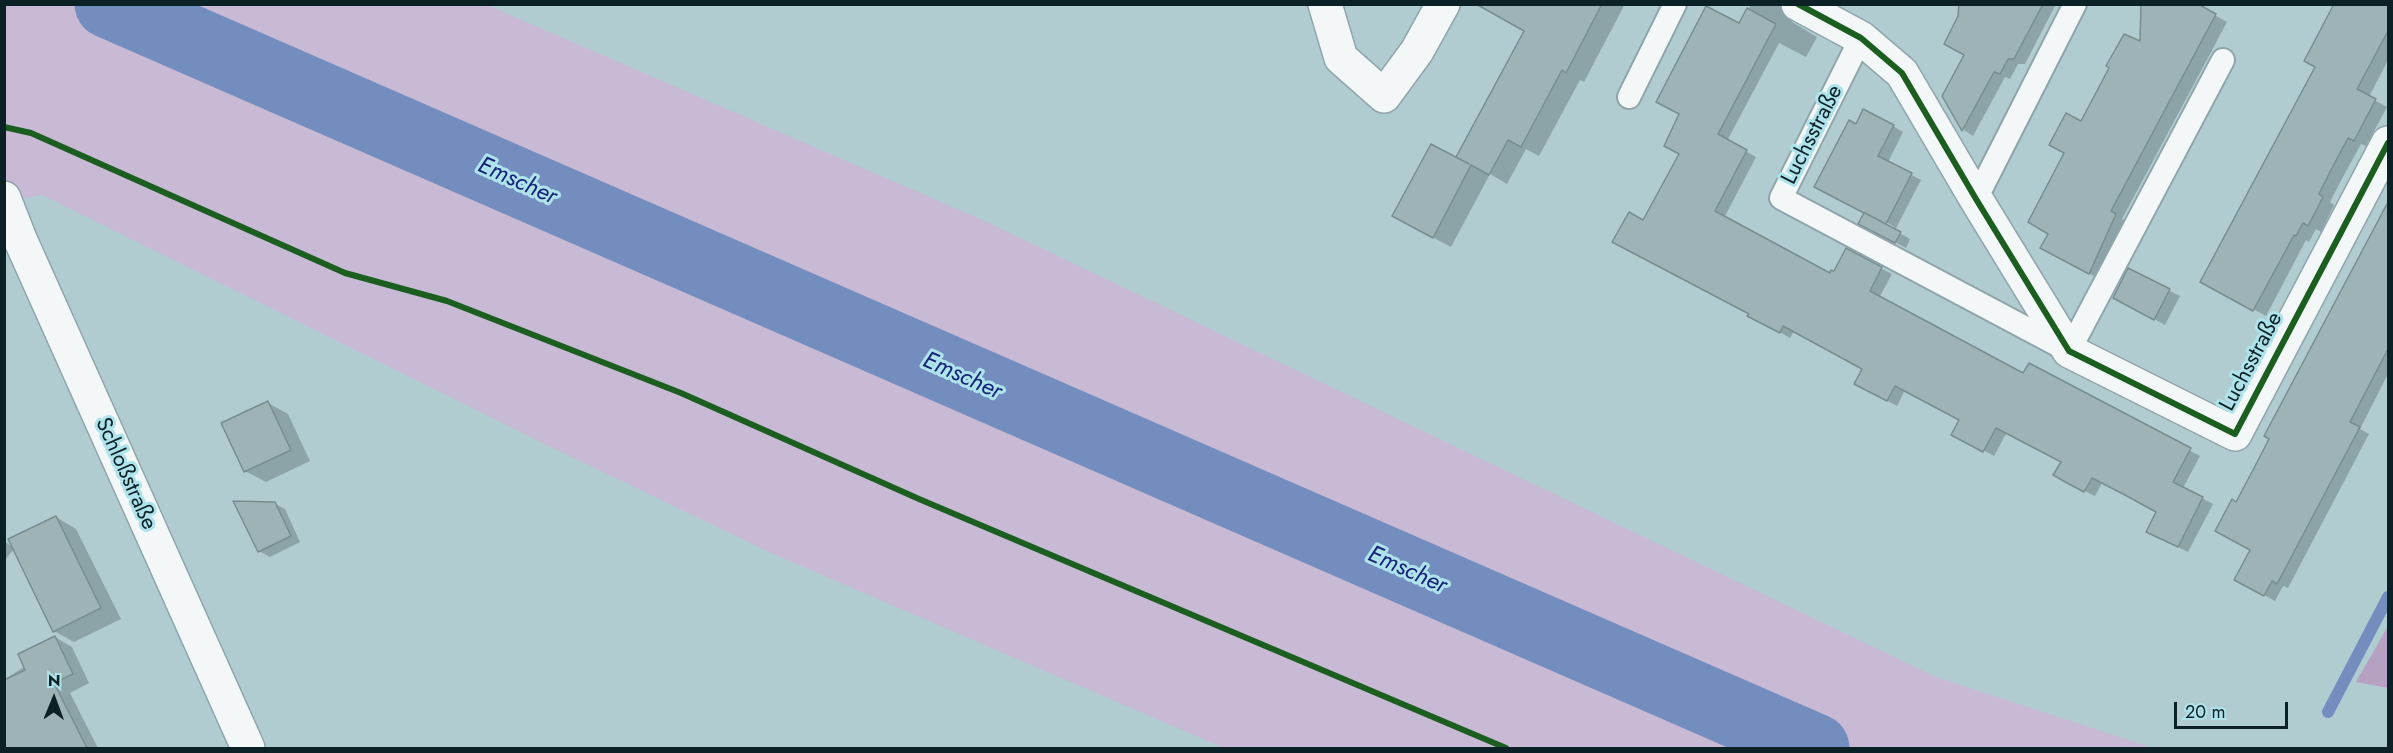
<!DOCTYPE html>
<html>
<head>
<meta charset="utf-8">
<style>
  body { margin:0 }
  #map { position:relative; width:2393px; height:753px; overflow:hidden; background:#b0ccd1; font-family:Jost,sans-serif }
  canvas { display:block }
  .frame { position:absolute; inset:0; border:6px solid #0c2125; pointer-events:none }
  .north { position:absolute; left:24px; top:669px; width:60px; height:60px; -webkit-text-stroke:4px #afe3ec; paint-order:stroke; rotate:1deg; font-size:16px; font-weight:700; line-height:24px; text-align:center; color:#0c2125 }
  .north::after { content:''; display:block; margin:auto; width:21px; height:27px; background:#0c2125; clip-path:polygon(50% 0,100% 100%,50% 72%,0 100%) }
  .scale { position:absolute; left:2174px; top:702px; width:114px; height:27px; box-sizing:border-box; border:3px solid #0c2125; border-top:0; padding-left:8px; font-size:18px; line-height:21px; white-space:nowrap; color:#0c2125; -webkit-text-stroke:4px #afe3ec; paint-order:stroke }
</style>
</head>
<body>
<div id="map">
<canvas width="2393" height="753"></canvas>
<div class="frame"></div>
<div class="north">N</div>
<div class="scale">20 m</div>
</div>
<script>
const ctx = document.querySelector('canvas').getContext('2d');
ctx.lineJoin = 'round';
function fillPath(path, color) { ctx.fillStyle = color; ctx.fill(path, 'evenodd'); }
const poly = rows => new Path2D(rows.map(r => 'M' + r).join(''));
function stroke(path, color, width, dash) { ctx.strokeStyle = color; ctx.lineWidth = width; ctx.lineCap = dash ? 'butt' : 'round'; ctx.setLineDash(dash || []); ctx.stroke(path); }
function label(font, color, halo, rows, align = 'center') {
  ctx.font = font + ' Jost,sans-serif'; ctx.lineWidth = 6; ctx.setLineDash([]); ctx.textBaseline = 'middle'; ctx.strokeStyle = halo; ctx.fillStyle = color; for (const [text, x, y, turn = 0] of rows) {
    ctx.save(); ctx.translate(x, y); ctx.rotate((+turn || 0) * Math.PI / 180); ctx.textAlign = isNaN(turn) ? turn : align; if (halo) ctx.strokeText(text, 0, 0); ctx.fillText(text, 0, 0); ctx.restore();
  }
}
fillPath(poly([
  [5,5,487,5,987,222,1936,677,2153,748,1224,748,771,553,553,448,42,195,5,202]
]), '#c8b9d5');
fillPath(poly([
  [2388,626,2388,688,2356,682]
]), '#b7a1c3');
fillPath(poly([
  [1510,4,1625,4,1584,82,1580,80,1539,156,1526,149,1507,184,1490,174,1451,247,1412,226,1471,164,1526,31],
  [1751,4,1791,4,1789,12,1792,22,1817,37,1806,57,1779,43,1727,141,1756,157,1724,218,1830,275,1834,273,1846,250,1892,274,1879,298,2024,375,2029,365,2200,456,2183,488,2213,504,2188,552,2158,537,2158,512,2102,483,2095,496,2079,488,2062,462,2007,432,1994,456,1953,434,1960,419,1905,390,1897,406,1866,389,1864,369,1794,331,1790,338,1750,315,1751,314,1644,222,1681,154],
  [1967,4,2056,4,2025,64,2018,64,2010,79,2005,77,1973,136,1964,130,1944,96,1966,55],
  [2195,4,2227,22,2122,219,2128,223,2101,280,2042,248,2050,233,2066,153,2081,123,2142,43],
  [2336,4,2388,4,2388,60,2369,97,2387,107,2366,146,2361,144,2344,175,2330,202,2334,205,2321,232,2316,229,2309,242,2306,240,2266,316,2214,288,2316,67],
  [1856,126,1893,126,1903,132,1888,162,1921,180,1896,228,1880,218,1879,221,1910,239,1906,248,1860,223,1866,213],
  [2388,205,2388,374,2360,429,2369,434,2288,588,2283,586,2275,601,2236,579,2252,550,2237,504,2271,438,2266,436],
  [2129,270,2180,296,2165,325,2115,297],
  [268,403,288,414,310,461,266,482,245,471],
  [274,503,285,509,300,542,270,557,259,551],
  [56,517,76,529,121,619,74,642,54,631,14,549,4,561,4,541,14,548],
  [55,637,72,647,89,683,70,693,98,748,4,748,4,680,25,666]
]), '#0003');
stroke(poly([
  [2328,712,2388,597]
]), '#748dbf', 12);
stroke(poly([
  [109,4,1815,748]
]), '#748dbf', 69);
const building = poly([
  [1476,4,1602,4,1566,73,1562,70,1521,147,1508,140,1489,175,1471,165,1433,238,1392,216,1431,144,1469,164,1456,157,1524,31,1476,4],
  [1959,4,2043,4,2014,59,2008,59,2000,74,1994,72,1962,131,1942,96,1964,55,1944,44,1958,16,1959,4],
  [2141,4,2198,4,2216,14,2111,211,2116,214,2089,274,2040,248,2048,234,2028,222,2064,153,2049,145,2066,113,2081,121,2109,68,2106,66,2124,34,2140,41,2141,4],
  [2334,4,2388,4,2388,31,2357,89,2376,99,2354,141,2348,138,2332,168,2319,194,2323,197,2308,226,2303,223,2296,236,2294,235,2253,311,2200,282,2315,67,2304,61,2334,4],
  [1706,6,1739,23,1747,8,1776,24,1718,134,1747,150,1715,211,1830,273,1831,270,1834,271,1846,248,1882,267,1870,291,2023,373,2029,363,2191,448,2173,482,2203,497,2178,547,2146,532,2156,512,2125,495,2092,478,2084,492,2067,483,2053,475,2061,462,1996,428,1983,452,1951,435,1959,420,1895,386,1887,401,1854,384,1862,369,1783,326,1780,333,1747,316,1749,314,1612,242,1629,212,1643,220,1679,154,1664,146,1679,114,1656,102,1706,6],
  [1863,109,1894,125,1878,156,1912,173,1886,224,1865,213,1901,232,1895,243,1858,224,1864,213,1814,187,1849,120,1856,124,1863,109],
  [2388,202,2388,349,2350,422,2360,427,2277,584,2272,581,2264,596,2234,580,2250,550,2215,531,2232,499,2236,502,2253,470,2269,439,2264,436,2388,202],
  [2128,268,2170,289,2154,320,2113,298,2128,268],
  [268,401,291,450,244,472,221,423,268,401],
  [233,501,275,502,291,536,258,552,233,501],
  [56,516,101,608,53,632,8,539,56,516],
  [55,636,73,674,54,683,87,748,4,748,4,680,25,670,18,654,55,636]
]);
fillPath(building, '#9db3b5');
stroke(building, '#778d8e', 1.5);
const service = poly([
  [1861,38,1781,198,2069,351,2223,60],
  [1629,97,1675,4],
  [1976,199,2075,4]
]);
const minor = poly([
  [1325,4,1341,58,1384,96,1417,51,1443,4],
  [1798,4,1861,38,1902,73,1976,199,2069,351,2235,434,2388,143]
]);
const tertiary = poly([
  [4,198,20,239,248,748]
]);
stroke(service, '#8fa5a9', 26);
stroke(minor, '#8fa5a9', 36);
stroke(tertiary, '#8fa5a9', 36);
stroke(service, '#f3f7f8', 22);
stroke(minor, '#f3f7f8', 33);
stroke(tertiary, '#f3f7f8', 33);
stroke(poly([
  [1798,4,1861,38,1902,73,1976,199,2069,351,2235,434,2388,143],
  [4,127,31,133,345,273,447,301,681,393,919,499,1506,748]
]), '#1b5e20', 6);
label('22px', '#0c2125', '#afe3ec', [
  ["Luchsstraße",1813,135,-63],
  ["Luchsstraße",2252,362,-62],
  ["Schloßstraße",125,474,66]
]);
label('italic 24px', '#172376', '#afe3ec', [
  ["Emscher",517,182,24],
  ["Emscher",962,377,24],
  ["Emscher",1407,571,24]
]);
</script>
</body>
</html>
